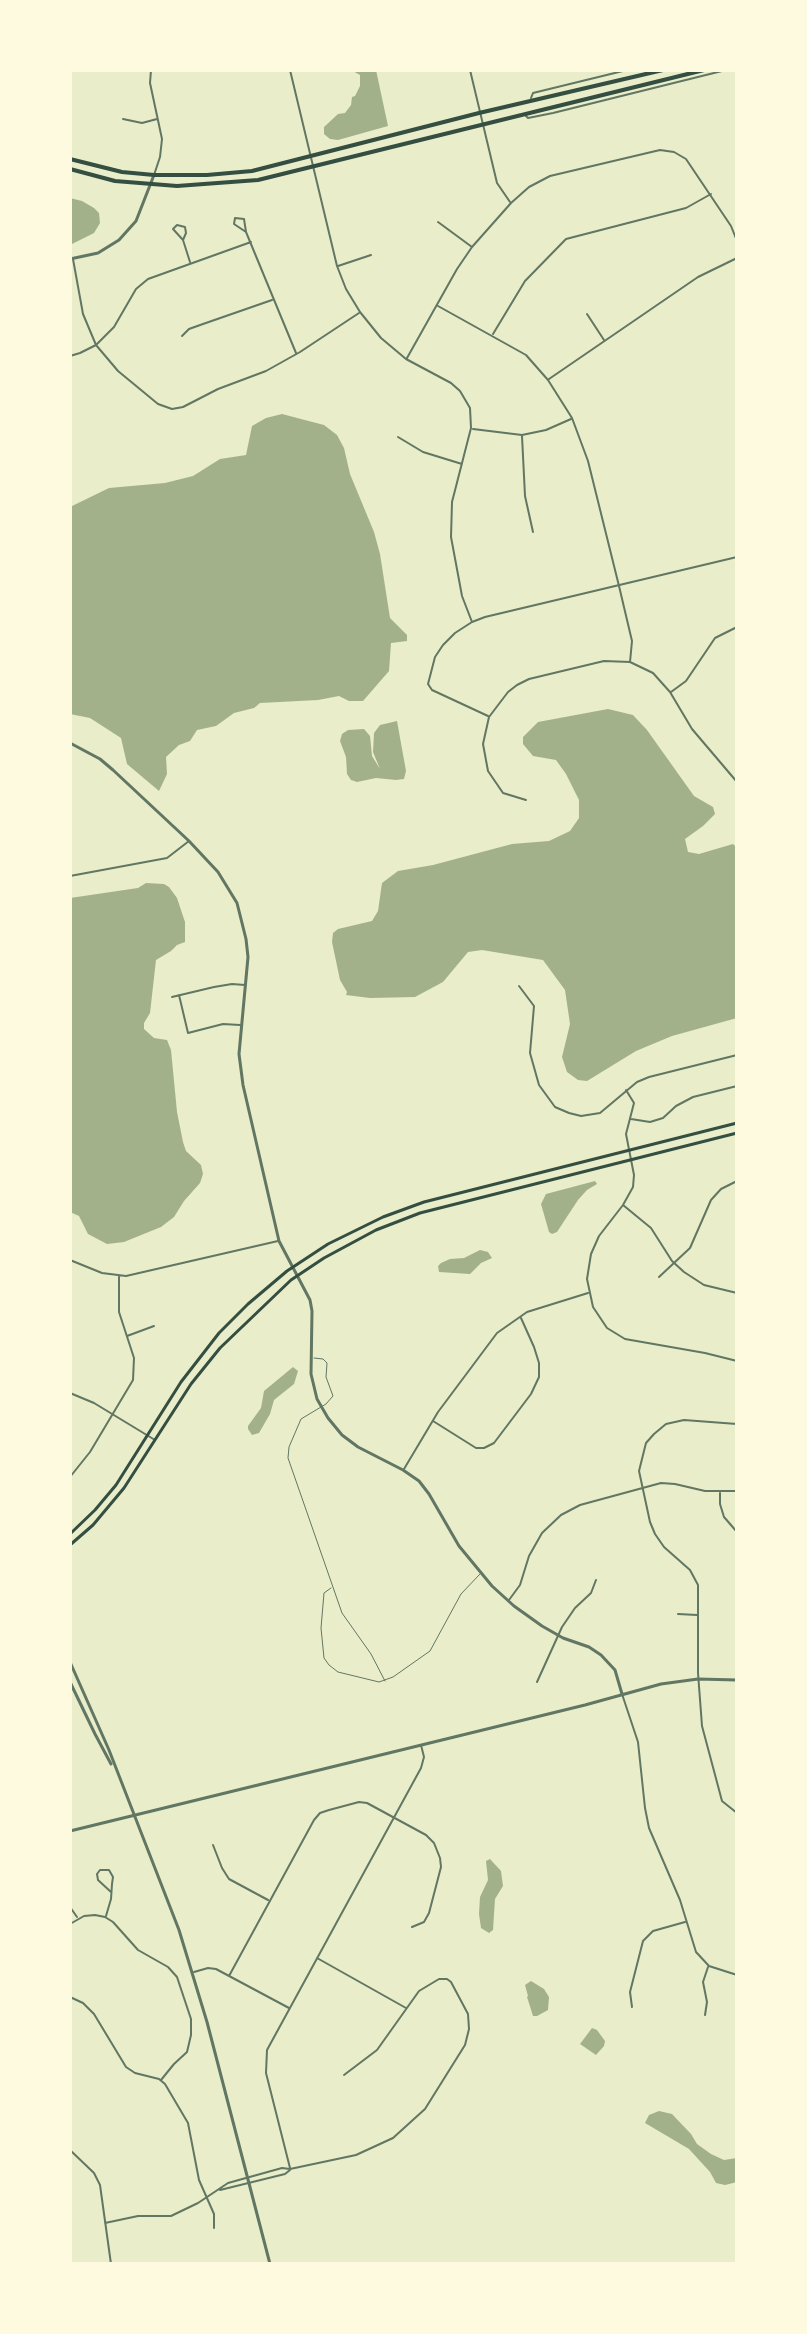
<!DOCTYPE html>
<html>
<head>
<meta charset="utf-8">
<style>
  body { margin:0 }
  #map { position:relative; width:807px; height:2334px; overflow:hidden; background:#e9edc9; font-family:"Fira Sans Condensed",sans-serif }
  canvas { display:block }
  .frame { position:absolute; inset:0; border:72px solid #fefae0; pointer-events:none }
</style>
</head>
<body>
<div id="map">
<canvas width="807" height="2334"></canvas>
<div class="frame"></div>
</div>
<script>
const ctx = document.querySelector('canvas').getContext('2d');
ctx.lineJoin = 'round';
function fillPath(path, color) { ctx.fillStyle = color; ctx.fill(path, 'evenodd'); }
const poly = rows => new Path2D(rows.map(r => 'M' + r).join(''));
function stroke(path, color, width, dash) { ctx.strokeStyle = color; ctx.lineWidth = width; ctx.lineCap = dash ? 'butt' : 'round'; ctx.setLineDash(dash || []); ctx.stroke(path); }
fillPath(poly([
  [351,70,376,70,388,126,338,140,330,139,324,134,324,127,338,114,345,113,351,105,352,97,355,96,360,86,360,75],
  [70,198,82,201,94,208,99,213,100,223,94,233,70,245],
  [282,414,324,425,337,435,344,448,350,474,374,532,380,554,390,618,407,635,407,641,391,643,389,671,363,701,349,701,339,696,318,700,260,703,254,708,234,713,216,726,197,730,190,741,179,745,166,757,167,774,159,791,127,764,121,738,90,718,70,714,70,507,109,488,165,483,193,476,220,459,246,455,252,426,266,418],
  [608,709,633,715,647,730,694,796,713,807,715,814,703,826,685,839,688,852,699,854,733,844,737,848,737,1018,672,1036,636,1051,587,1081,578,1080,567,1072,562,1057,570,1024,565,990,543,960,482,950,468,952,443,982,415,997,370,998,346,995,347,992,340,980,332,942,333,933,338,929,372,921,378,911,382,883,398,871,433,865,512,844,549,841,570,831,579,818,579,800,566,774,556,760,533,756,523,744,523,737,538,722],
  [397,721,406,771,404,779,396,780,376,778,357,782,351,780,347,774,346,757,340,741,342,734,348,730,364,729,370,736,372,756,380,769,373,752,374,733,380,725],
  [146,883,164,884,169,887,177,898,185,922,185,942,177,945,171,951,156,960,150,1013,144,1023,144,1029,154,1038,167,1040,171,1050,177,1112,183,1142,186,1151,201,1165,203,1174,200,1183,184,1201,174,1217,161,1227,124,1242,107,1244,88,1234,79,1216,70,1212,70,898,138,888],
  [595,1181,597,1184,587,1190,578,1200,557,1232,552,1234,549,1232,541,1204,546,1194],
  [480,1250,488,1252,492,1258,481,1263,470,1274,439,1272,438,1266,441,1263,450,1259,464,1258],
  [293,1367,298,1371,294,1384,274,1400,270,1414,259,1433,252,1435,248,1429,248,1426,261,1408,264,1391],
  [490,1859,501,1871,503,1886,495,1899,493,1930,489,1933,481,1928,479,1914,480,1897,488,1880,486,1861],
  [531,1981,544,1989,549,1997,548,2010,537,2016,533,2016,527,1997,528,1996,525,1985],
  [592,2028,597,2030,605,2041,604,2046,596,2055,580,2044],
  [659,2111,672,2114,691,2134,697,2144,711,2154,724,2160,737,2158,737,2182,725,2185,716,2183,710,2172,689,2149,645,2123,649,2115]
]), '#a3b18a');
stroke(poly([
  [314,1358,323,1359,327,1363,326,1377,333,1396,326,1404,301,1419,289,1447,288,1458,342,1613,371,1654,385,1681],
  [331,1588,324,1593,321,1628,324,1658,329,1665,338,1672,379,1682,393,1677,430,1651,461,1594,480,1574]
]), '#617663', 1);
stroke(poly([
  [151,70,150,83,162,139,160,157,154,175],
  [290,70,337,266,346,289,360,312,381,338,406,359,451,383,460,391,470,408,471,428,452,502,451,537,462,596,472,622],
  [470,70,497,183,510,202],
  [531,98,533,93,627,70],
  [525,115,528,118,553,113,726,70],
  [123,119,142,123,157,119],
  [438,222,472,247],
  [246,232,234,224,235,218,244,219,246,232,296,353],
  [183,240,186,233,185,227,177,225,173,229,183,240,190,262],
  [73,259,83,314,96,345,118,371,158,404,172,409,183,407,218,389,266,371,300,352,359,313],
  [338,266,371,255],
  [438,306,526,355,548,380,572,418,588,461,619,586,632,641,630,662],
  [587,314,604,340],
  [493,334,525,281,566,239,686,208,711,194],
  [182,336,189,329,203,324,272,300],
  [70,356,80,353,96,345,114,327,136,289,148,279,251,242],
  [407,358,457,269,472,247,511,203,529,187,550,176,660,150,674,152,686,159,731,226,737,241],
  [549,379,698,277,737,258],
  [473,429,522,435,546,430,571,419],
  [522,436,525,496,533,532],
  [398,437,423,452,462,464],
  [671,692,686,681,715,638,737,627],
  [488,716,432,690,428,684,435,657,443,645,455,633,472,622,485,617,737,557],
  [526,800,503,793,488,771,483,744,489,717,508,692,517,685,529,679,604,661,630,662,653,673,670,692,692,729,737,782],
  [70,876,167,858,189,841],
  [519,986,534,1006,530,1053,539,1085,555,1107,569,1113,581,1116,600,1113,637,1082,649,1077,737,1055],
  [179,995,188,1033,223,1024,240,1025],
  [172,997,214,987,232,984,245,985],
  [626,1090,634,1103,626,1134,634,1175,633,1187,623,1205,599,1236,591,1254,587,1279,593,1307,607,1328,625,1339,705,1353,737,1361],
  [631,1119,650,1122,663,1118,676,1106,693,1097,737,1086],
  [623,1205,651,1228,672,1261,684,1272,704,1285,737,1293],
  [70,1260,102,1273,126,1276,278,1241],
  [659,1277,690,1248,711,1200,721,1189,737,1181],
  [127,1336,154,1326],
  [70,1393,94,1403,155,1440],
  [433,1421,476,1448,484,1448,494,1443,531,1394,539,1377,539,1363,534,1347,521,1318],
  [737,1424,684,1420,666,1424,654,1434,646,1443,639,1471,650,1522,655,1534,664,1547,690,1570,698,1585,698,1673,702,1726,722,1801,737,1813],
  [404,1469,438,1412,497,1333,527,1312,588,1293],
  [70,1477,90,1452,133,1380,134,1358,119,1312,119,1276],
  [720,1493,720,1504,724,1517,737,1532],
  [509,1600,520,1585,529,1556,542,1533,561,1515,580,1505,661,1483,675,1484,705,1491,737,1491],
  [678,1614,697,1615],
  [537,1682,562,1627,575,1608,591,1593,596,1580],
  [622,1694,638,1742,645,1808,649,1828,680,1900,696,1952,709,1966,737,1975],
  [213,1845,222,1868,229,1879,268,1900],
  [70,1907,77,1917],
  [106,1916,111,1899,112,1884,113,1877,109,1870,100,1870,97,1874,98,1880,111,1892],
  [70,1924,84,1916,95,1915,105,1917,113,1922,138,1950,168,1967,177,1977,191,2019,191,2035,187,2052,174,2064,161,2080],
  [317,1958,406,2008],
  [194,1972,208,1968,216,1969,289,2008],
  [229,1976,314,1820,320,1813,329,1810,359,1802,367,1803,426,1835,434,1843,440,1858,441,1867,429,1913,424,1922,412,1927],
  [70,1997,83,2003,94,2014,126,2067,135,2073,159,2079,165,2084,188,2123,199,2180,214,2214,214,2228],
  [632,2007,630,1992,643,1941,653,1931,685,1922],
  [705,2015,707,2002,703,1982,708,1967],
  [70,2150,94,2173,100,2185,111,2264],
  [290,2168,266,2073,267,2050,421,1768,424,1757,421,1745],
  [220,2190,285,2174,290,2170],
  [105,2223,138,2216,171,2216,198,2203,228,2183,282,2168,290,2169,356,2155,393,2138,425,2109,465,2045,469,2029,468,2014,451,1982,447,1979,439,1979,419,1991,377,2050,344,2075]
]), '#617663', 2);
stroke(poly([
  [70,259,98,253,119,240,136,221,154,175],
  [70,743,100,759,113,770,189,841,218,872,237,903,246,939,248,957,239,1054,243,1085,279,1241,310,1300,312,1311,311,1374,317,1399,328,1418,342,1435,358,1447,403,1470,419,1481,429,1494,459,1546,492,1586,514,1606,542,1626,563,1638,589,1647,601,1655,615,1670,622,1694],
  [70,1662,109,1750,179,1930,207,2022,270,2264],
  [70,1682,95,1734,111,1764],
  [70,1831,585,1705,661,1684,698,1679,737,1680]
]), '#617663', 3);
stroke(poly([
  [70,1534,95,1510,116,1485,181,1382,219,1333,248,1304,287,1271,328,1244,383,1217,424,1202,737,1123],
  [70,1545,93,1525,124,1488,191,1384,220,1348,291,1280,324,1258,376,1230,420,1213,737,1133]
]), '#344e41', 3);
stroke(poly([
  [70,159,122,172,154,175,207,175,252,171,479,113,663,70],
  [70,169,115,181,177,186,258,180,704,70]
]), '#344e41', 4);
</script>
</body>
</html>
